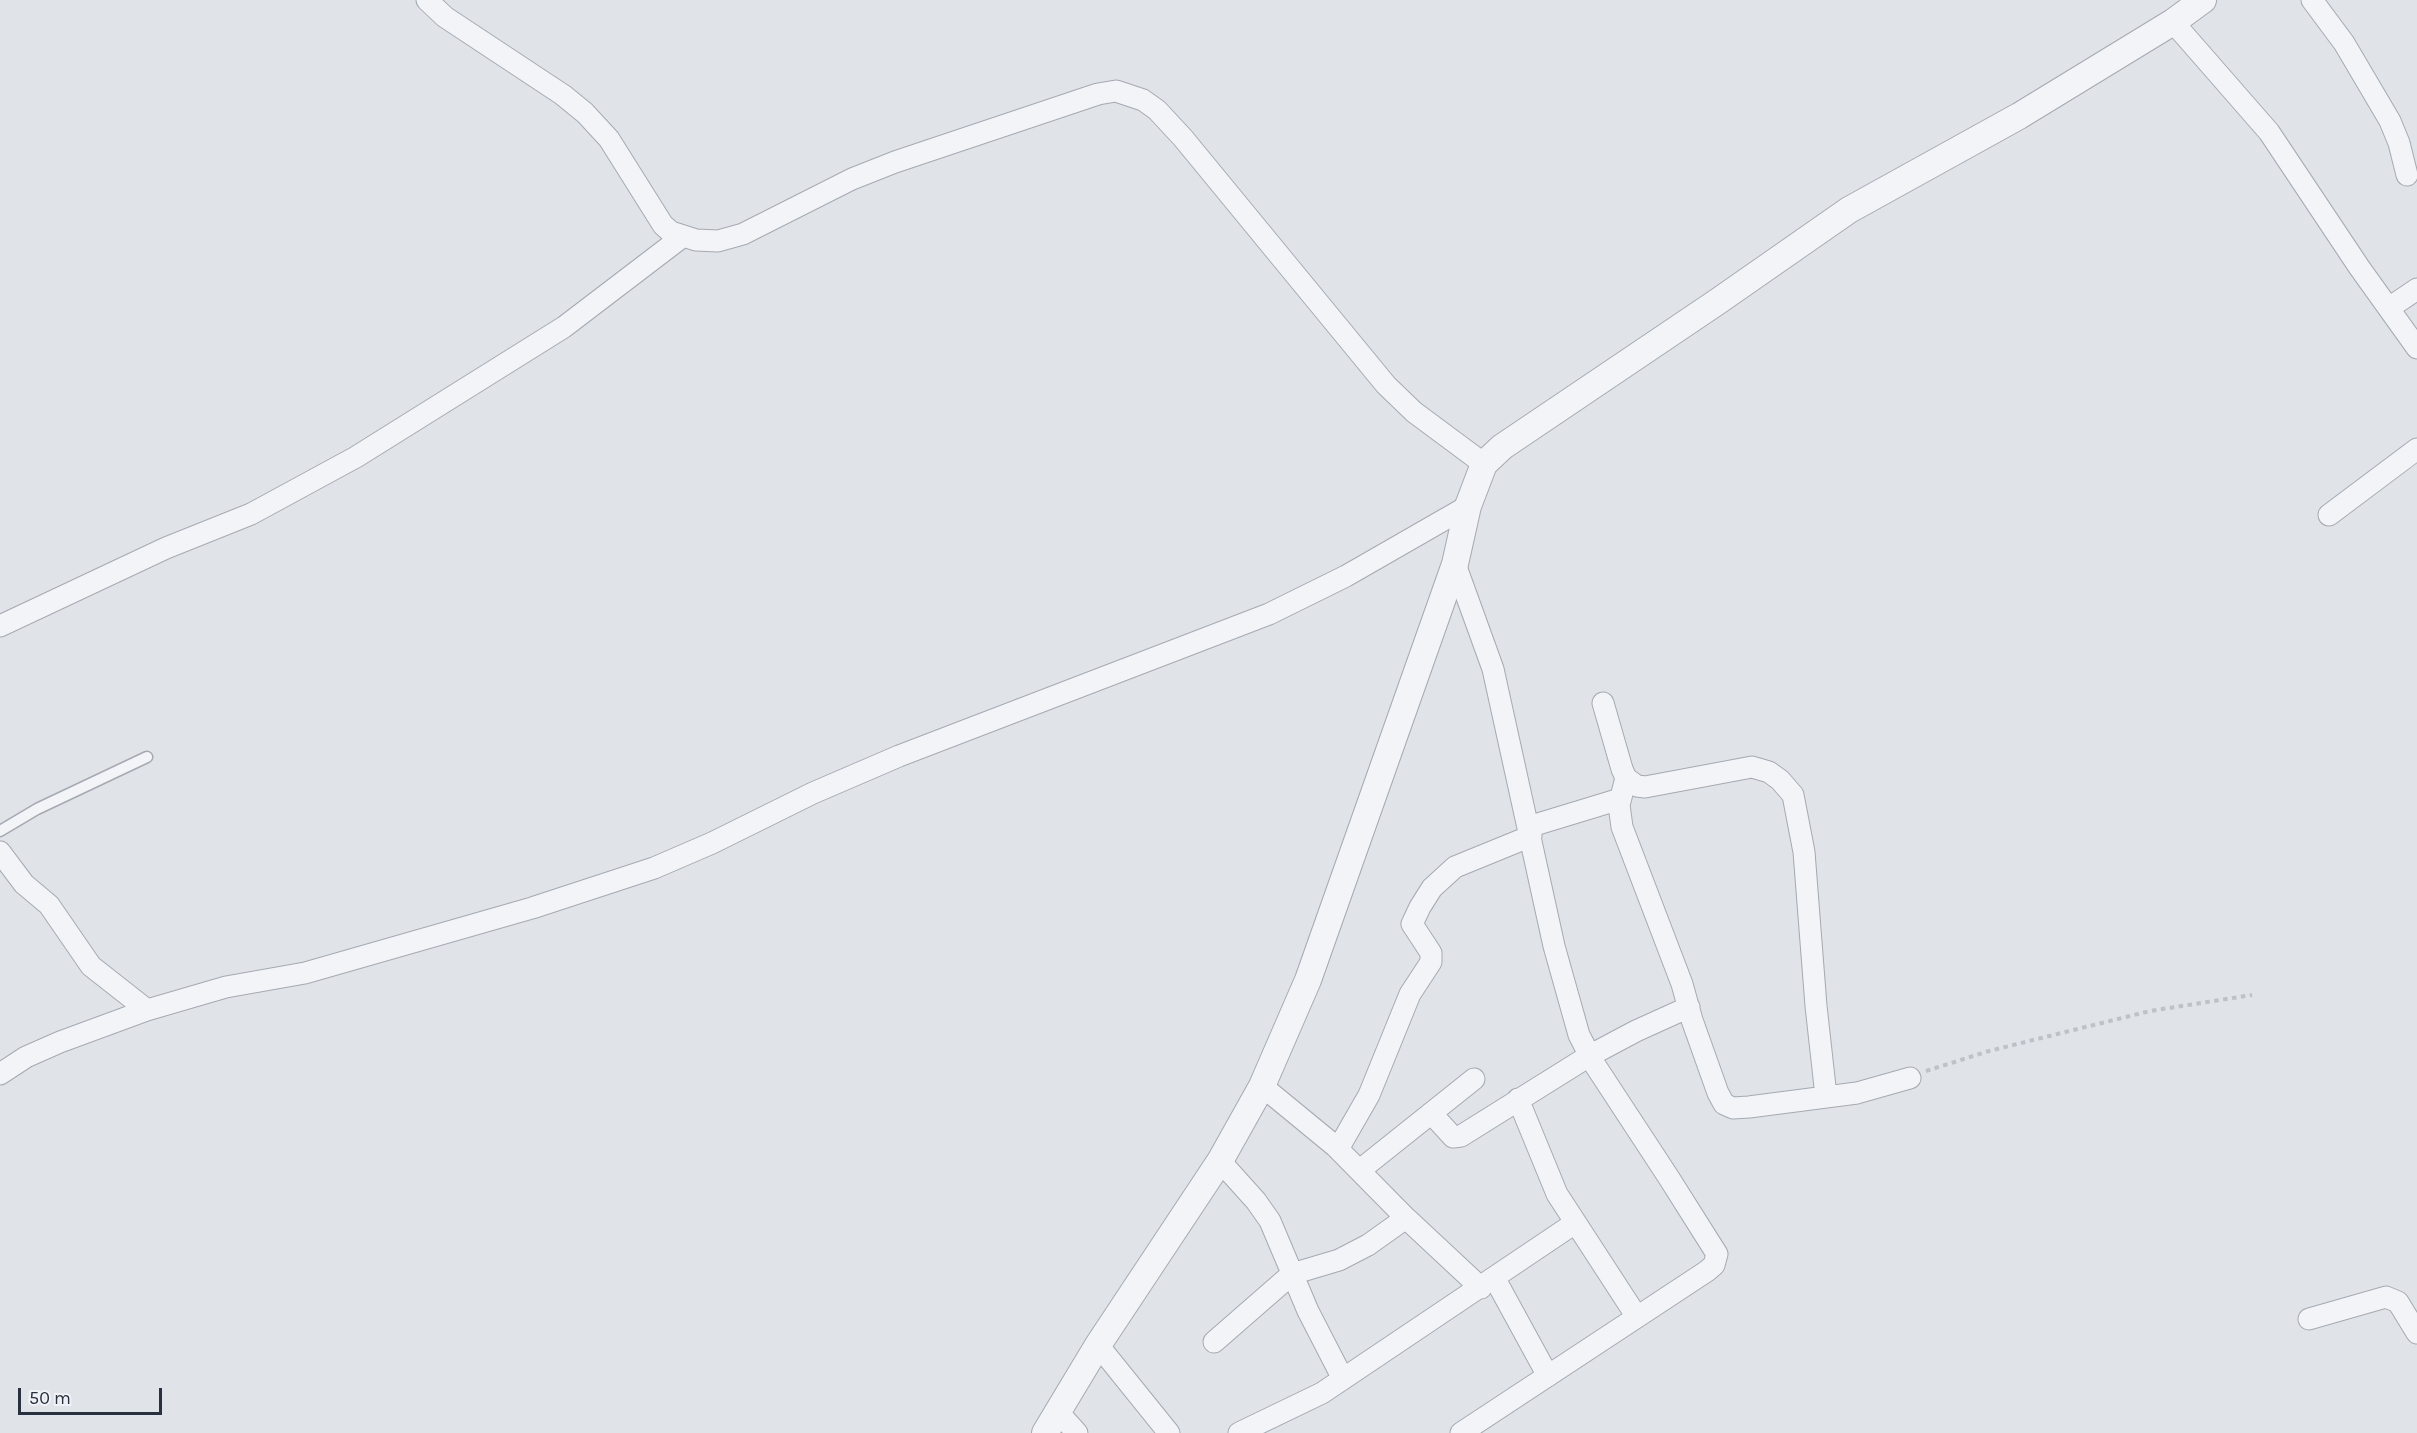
<!DOCTYPE html>
<html>
<head>
<meta charset="utf-8">
<style>
  body { margin:0 }
  #map { position:relative; width:2417px; height:1433px; overflow:hidden; background:#e0e3e8; font-family:Karla,sans-serif }
  canvas { display:block }
  .scale { position:absolute; left:18px; top:1388px; width:144px; height:27px; box-sizing:border-box; border:3px solid #29313f; border-top:0; padding-left:8px; font-size:18px; line-height:21px; white-space:nowrap; color:#29313f; -webkit-text-stroke:4px #eff2f6; paint-order:stroke }
</style>
</head>
<body>
<div id="map">
<canvas width="2417" height="1433"></canvas>
<div class="scale">50 m</div>
</div>
<script>
const ctx = document.querySelector('canvas').getContext('2d');
ctx.lineJoin = 'round';
const poly = rows => new Path2D(rows.map(r => 'M' + r).join(''));
function stroke(path, color, width, dash) { ctx.strokeStyle = color; ctx.lineWidth = width; ctx.lineCap = dash ? 'butt' : 'round'; ctx.setLineDash(dash || []); ctx.stroke(path); }
const service = poly([
  [0,831,37,809,147,757]
]);
const minor = poly([
  [427,0,445,17,563,95,585,113,609,139,663,225,671,232,696,240,718,241,743,234,852,179,895,162,1098,94,1116,91,1143,100,1157,110,1183,138,1386,385,1414,412,1484,464],
  [2312,0,2344,43,2390,121,2399,143,2407,175],
  [2173,22,2269,132,2359,267,2417,348],
  [2389,308,2417,289],
  [2329,515,2417,449],
  [1455,564,1493,669,1554,946,1579,1035,1593,1062,1669,1178,1717,1254,1714,1265,1707,1271,1461,1433],
  [0,626,166,548,251,514,356,457,564,327,682,237],
  [1603,703,1622,769,1626,778,1637,786,1645,787,1752,767,1769,772,1780,780,1793,795,1804,852,1816,1006,1826,1096],
  [1626,778,1619,805,1622,827,1682,984,1692,1020,1718,1093,1724,1104,1733,1108,1749,1107,1857,1093,1910,1078],
  [1528,827,1620,799],
  [0,852,24,884,49,905,91,966,147,1010,226,987,305,973,532,908,654,868,712,843,813,793,899,756,1269,614,1346,576,1468,506],
  [0,1074,26,1057,60,1042,147,1010],
  [1262,1086,1335,1146,1406,1218,1481,1288],
  [1518,1099,1557,1194,1637,1317],
  [1431,1113,1453,1137,1461,1136,1589,1056,1636,1031,1689,1007],
  [1338,1149,1369,1095,1410,994,1431,962,1431,953,1412,924,1420,907,1432,888,1455,867,1531,836],
  [1220,1161,1256,1201,1270,1221,1308,1311,1343,1379],
  [1360,1170,1474,1079],
  [1495,1279,1548,1376],
  [2309,1319,2386,1297,2398,1302,2417,1333],
  [1214,1342,1292,1274,1339,1260,1368,1245,1406,1218],
  [1098,1345,1169,1433],
  [1058,1412,1077,1433],
  [1239,1433,1322,1393,1575,1223]
]);
const tertiary = poly([
  [1045,1433,1098,1345,1220,1161,1262,1086,1308,980,1455,564,1468,506,1484,464,1502,447,1717,302,1849,210,2019,116,2173,22,2203,0]
]);
stroke(service, '#a5aab2', 13);
stroke(minor, '#a5aab2', 23);
stroke(tertiary, '#a5aab2', 28);
stroke(poly([
  [1926,1071,1989,1051,2150,1011,2252,995]
]), '#bec1c7', 4, [4.5, 4.5]);
stroke(service, '#f2f4f7', 10);
stroke(minor, '#f2f4f7', 21);
stroke(tertiary, '#f2f4f7', 26);
</script>
</body>
</html>
